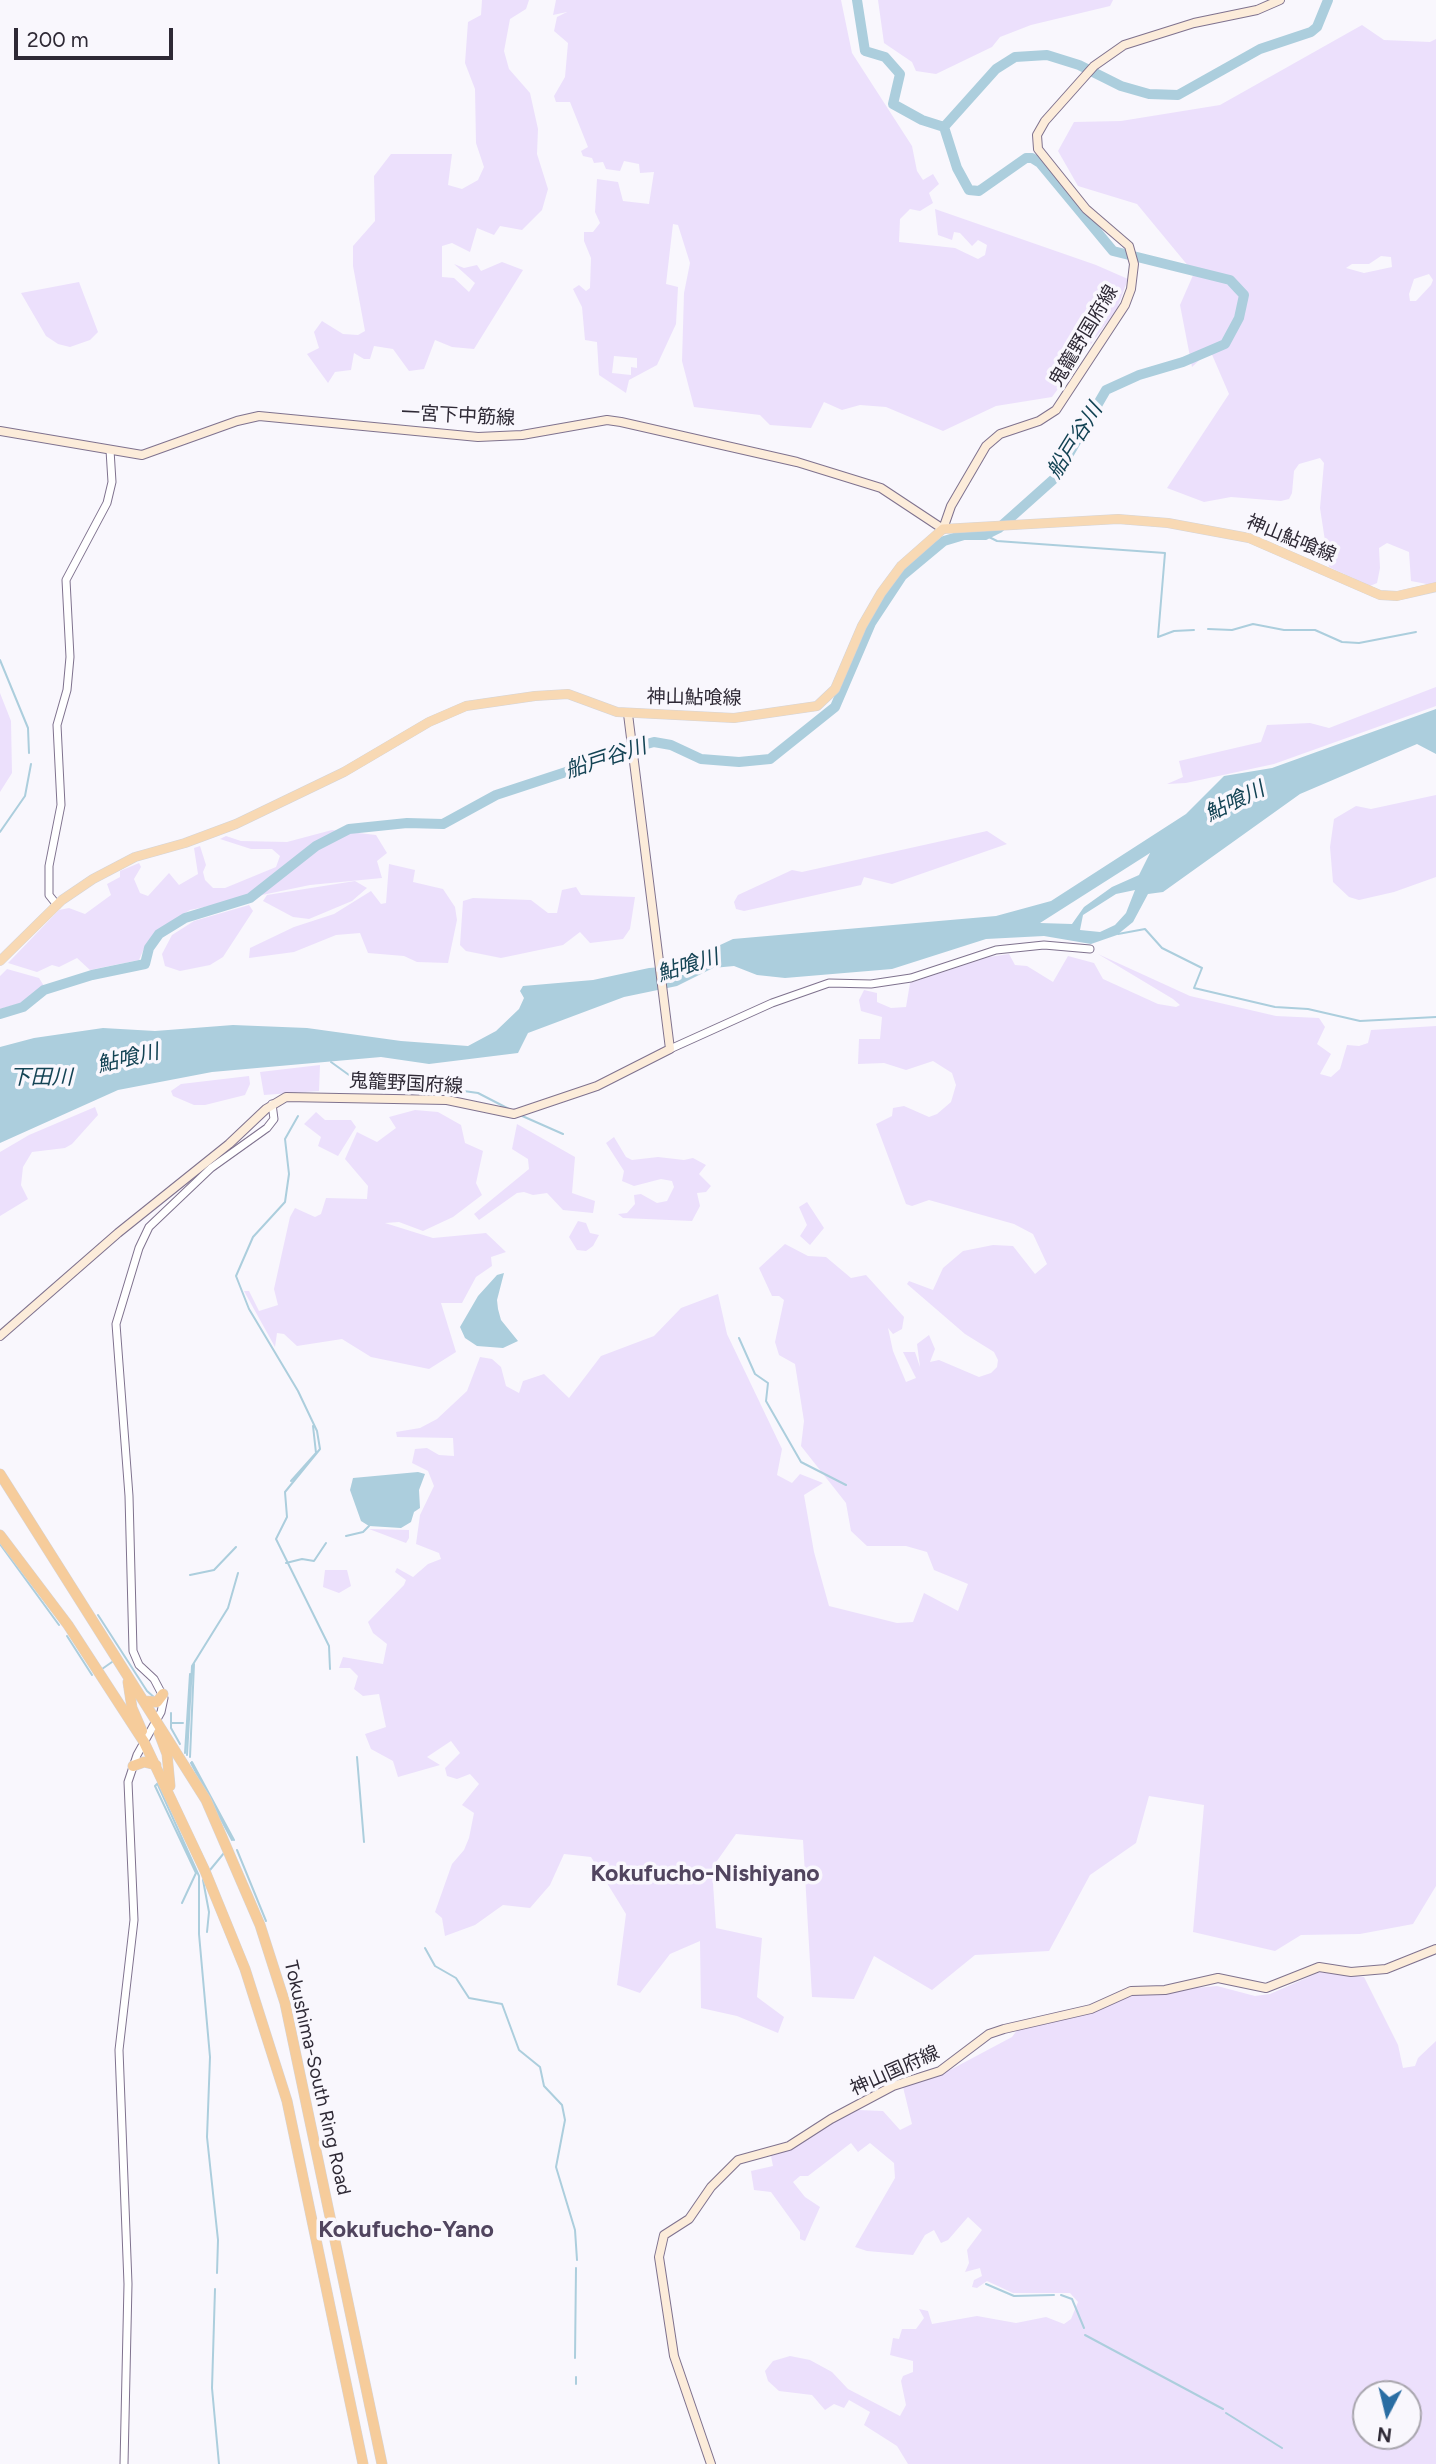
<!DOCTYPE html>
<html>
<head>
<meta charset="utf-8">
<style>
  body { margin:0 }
  #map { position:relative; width:1436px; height:2464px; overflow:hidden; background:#f9f7fd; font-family:Figtree,sans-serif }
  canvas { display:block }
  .north { position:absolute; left:1352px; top:2380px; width:70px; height:70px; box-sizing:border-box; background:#f9f7fd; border:2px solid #a8a5ad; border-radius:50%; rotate:187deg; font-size:19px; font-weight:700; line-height:28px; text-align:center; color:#2e2935 }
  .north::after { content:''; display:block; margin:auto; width:24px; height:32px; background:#2a6da3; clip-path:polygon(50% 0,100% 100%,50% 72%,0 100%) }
  .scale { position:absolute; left:14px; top:28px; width:159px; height:32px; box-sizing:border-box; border:4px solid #2e2935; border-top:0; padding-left:9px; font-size:21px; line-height:24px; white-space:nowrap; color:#2e2935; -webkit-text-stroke:5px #f9f7fd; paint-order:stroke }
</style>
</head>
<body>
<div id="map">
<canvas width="1436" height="2464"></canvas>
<div class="north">N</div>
<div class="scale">200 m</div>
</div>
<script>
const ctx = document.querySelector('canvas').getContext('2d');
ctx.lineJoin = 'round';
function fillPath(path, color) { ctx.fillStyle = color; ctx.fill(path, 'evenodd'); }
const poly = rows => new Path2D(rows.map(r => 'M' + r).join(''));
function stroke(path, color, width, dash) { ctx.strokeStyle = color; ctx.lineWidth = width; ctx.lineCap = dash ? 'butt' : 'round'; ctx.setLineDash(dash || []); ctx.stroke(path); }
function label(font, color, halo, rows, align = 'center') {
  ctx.font = font + ' Figtree,"Noto Sans JP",sans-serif'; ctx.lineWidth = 7; ctx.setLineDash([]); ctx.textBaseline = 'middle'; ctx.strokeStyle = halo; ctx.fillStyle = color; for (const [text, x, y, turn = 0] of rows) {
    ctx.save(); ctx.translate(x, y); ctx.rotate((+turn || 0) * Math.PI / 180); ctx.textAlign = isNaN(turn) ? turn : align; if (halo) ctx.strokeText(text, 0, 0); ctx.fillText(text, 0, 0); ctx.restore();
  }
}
fillPath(poly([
  [482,0,529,0,526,9,510,19,504,51,509,69,530,93,538,129,537,154,548,189,542,210,522,230,500,226,494,235,477,228,470,252,452,243,442,246,442,277,454,278,469,292,475,283,454,264,464,268,477,265,481,271,502,262,523,270,474,349,452,347,435,340,424,369,409,371,393,349,374,346,370,359,364,359,354,353,351,370,335,372,328,383,307,354,319,348,314,332,322,321,343,334,358,335,365,331,353,266,353,246,375,221,374,176,391,154,452,154,448,185,462,189,478,180,484,167,476,143,475,89,465,63,468,22,481,15],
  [556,0,841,0,852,53,912,146,917,171,923,180,933,174,939,184,929,193,933,203,920,211,910,209,900,219,899,242,955,248,978,259,985,255,987,245,978,240,972,246,960,233,954,232,952,240,938,235,935,209,1096,265,1128,279,1117,309,1052,397,996,406,943,431,886,407,860,405,842,410,824,402,811,428,770,425,760,415,694,407,682,361,684,293,690,263,678,225,673,224,666,284,678,287,676,324,657,365,629,380,626,393,599,375,597,342,585,340,582,307,573,289,579,285,586,291,590,288,591,258,584,241,584,232,593,232,600,223,595,212,597,179,618,182,623,201,649,204,654,172,640,173,639,164,624,161,620,171,606,169,603,162,594,163,592,158,583,156,581,151,588,147,570,102,556,102,554,96,565,77,568,43,554,31,557,17,567,12,553,15],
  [614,356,637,358,637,368,631,367,631,375,612,373],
  [878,0,1113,0,1110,6,1031,25,1000,37,992,47,936,74,916,71,912,62,884,43],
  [1362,25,1384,40,1430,42,1436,39,1436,583,1432,585,1411,581,1409,552,1387,543,1379,548,1380,568,1377,583,1370,586,1329,567,1320,508,1324,463,1320,458,1299,464,1294,471,1292,493,1289,499,1281,501,1231,497,1204,502,1167,488,1229,394,1210,350,1192,367,1180,305,1194,273,1137,204,1078,186,1058,151,1074,122,1121,121,1220,105],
  [1381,256,1391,257,1392,267,1364,273,1346,268,1352,264,1369,264],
  [1429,274,1433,280,1431,285,1416,301,1410,301,1409,294,1414,279],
  [79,282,98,332,90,340,70,347,58,344,46,336,21,293],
  [1436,687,1436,706,1274,764,1186,783,1167,784,1183,777,1179,761,1261,742,1267,725,1310,723,1329,728],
  [0,693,11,721,12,773,0,792],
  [1436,795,1436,877,1394,892,1359,900,1349,897,1333,882,1330,847,1334,819,1356,806,1371,809],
  [332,830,376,835,387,853,377,861,382,878,310,885,190,910,160,929,146,944,139,960,90,970,77,958,59,967,52,965,37,972,8,963,59,910,69,908,85,914,111,895,107,884,120,877,120,871,139,863,141,867,134,879,140,893,148,896,169,873,179,885,198,874,194,848,200,846,206,865,203,872,205,880,213,888,225,888,276,867,280,856,272,849,251,849,220,839,226,836,241,841,287,842],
  [987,831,1007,844,892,884,864,877,861,885,744,911,736,909,734,902,738,895,792,870,802,872],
  [389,864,415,870,413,882,443,889,455,907,457,920,448,963,417,962,404,956,368,953,360,933,336,935,294,952,249,958,250,948,294,927,334,914,371,891,381,904,386,903],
  [355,881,367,888,352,901,309,919,293,917,263,901,267,895],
  [576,887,581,895,635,897,630,929,623,939,590,943,580,932,563,945,501,958,466,951,460,945,463,901,473,898,531,900,548,913,557,913,562,890],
  [249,905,253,911,223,957,210,965,180,971,165,966,162,954,172,935,194,921],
  [1009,954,1015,965,1027,966,1053,982,1068,956,1094,963,1103,979,1158,1004,1176,1007,1180,1005,1173,999,1098,954,1190,996,1276,1016,1319,1018,1325,1027,1317,1044,1331,1054,1320,1074,1331,1077,1340,1069,1347,1045,1359,1046,1368,1043,1371,1030,1436,1026,1436,1886,1413,1924,1360,1934,1301,1935,1275,1951,1193,1932,1204,1805,1149,1796,1136,1843,1090,1875,1049,1951,975,1955,932,1990,874,1956,854,1999,812,1997,803,1840,736,1834,712,1868,716,1928,762,1938,757,1997,784,2017,778,2033,737,2016,701,2008,700,1941,670,1954,640,1993,617,1985,626,1914,591,1857,564,1854,550,1885,530,1908,503,1905,475,1925,445,1936,442,1918,435,1912,452,1864,464,1850,469,1838,474,1813,462,1805,479,1784,470,1774,457,1779,447,1776,445,1768,460,1753,451,1741,427,1757,440,1765,398,1777,393,1761,371,1749,365,1734,386,1727,379,1694,363,1696,354,1689,358,1676,350,1668,339,1668,343,1657,383,1664,387,1644,373,1633,368,1622,404,1585,406,1580,395,1572,397,1568,413,1577,428,1564,441,1559,439,1553,416,1544,420,1515,434,1486,428,1471,412,1463,415,1449,427,1448,439,1455,454,1456,453,1438,397,1437,396,1432,420,1428,437,1419,467,1391,480,1357,492,1359,501,1367,506,1386,519,1393,523,1381,544,1374,569,1398,601,1356,654,1336,681,1308,718,1294,727,1334,782,1449,777,1475,792,1483,800,1474,823,1483,804,1495,814,1552,829,1606,897,1623,913,1622,924,1593,958,1611,968,1584,934,1570,927,1552,906,1546,867,1546,851,1531,846,1503,801,1446,804,1421,795,1364,779,1355,775,1342,784,1300,779,1296,772,1296,759,1268,785,1244,808,1256,826,1257,851,1278,866,1275,904,1317,902,1329,893,1334,888,1328,893,1351,906,1382,916,1378,903,1352,915,1352,920,1367,917,1344,929,1335,935,1349,930,1362,939,1360,979,1377,991,1373,997,1367,998,1360,994,1352,965,1334,907,1284,909,1281,933,1290,943,1268,963,1251,993,1245,1013,1246,1035,1274,1047,1264,1033,1234,1014,1224,929,1200,912,1206,906,1204,876,1124,892,1116,893,1108,904,1106,929,1117,937,1114,951,1102,956,1085,952,1073,933,1061,906,1070,884,1063,858,1064,859,1039,880,1039,882,1017,861,1011,859,1000,864,990,877,993,877,1002,891,1008,906,1007,910,983,989,957],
  [7,969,39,978,44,986,21,1003,0,1009,0,976],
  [320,1065,319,1091,264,1095,260,1072],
  [249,1076,250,1084,245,1095,205,1105,194,1105,173,1096,171,1091,181,1084],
  [95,1107,98,1115,72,1144,65,1148,32,1152,23,1167,21,1185,28,1199,0,1216,0,1152,29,1135],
  [415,1110,438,1112,461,1125,465,1143,483,1151,476,1183,482,1195,453,1217,423,1231,399,1222,385,1223,433,1238,486,1233,506,1252,491,1257,492,1266,476,1277,462,1303,441,1303,456,1352,429,1369,371,1357,342,1339,297,1346,284,1334,277,1333,275,1347,244,1291,249,1291,259,1311,278,1305,274,1289,290,1217,295,1208,315,1217,321,1214,326,1198,367,1199,368,1186,345,1159,357,1132,377,1142,396,1128,389,1117],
  [316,1112,325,1120,351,1120,356,1127,338,1156,318,1146,321,1137,304,1124],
  [517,1124,575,1157,572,1193,595,1201,593,1213,563,1210,547,1193,533,1195,524,1192,517,1193,479,1220,474,1214,529,1169,528,1159,512,1149],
  [614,1137,626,1157,632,1160,658,1157,684,1160,693,1158,706,1165,699,1174,711,1186,706,1192,697,1193,700,1206,692,1221,623,1218,618,1214,627,1213,635,1204,634,1195,641,1194,657,1203,667,1201,674,1187,672,1181,661,1179,634,1186,622,1181,624,1171,606,1143],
  [807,1202,824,1228,810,1245,800,1236,807,1225,799,1207],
  [578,1221,586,1223,590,1233,599,1235,593,1246,586,1251,577,1250,569,1237],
  [369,1529,409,1530,409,1538,406,1543],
  [325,1570,347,1570,351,1586,339,1593,323,1587],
  [1320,1972,1364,1977,1398,2045,1403,2068,1415,2066,1418,2058,1436,2041,1436,2464,908,2464,897,2446,864,2425,870,2412,849,2400,844,2408,834,2404,825,2410,812,2395,779,2391,768,2381,765,2371,773,2361,790,2356,810,2360,832,2372,848,2389,900,2416,906,2405,901,2381,903,2376,913,2372,913,2361,890,2355,893,2338,899,2339,902,2329,916,2329,924,2318,919,2309,928,2311,932,2324,977,2316,1016,2323,1046,2317,1064,2324,1071,2319,1078,2302,1070,2293,1013,2293,987,2281,977,2288,972,2287,974,2280,982,2276,980,2268,965,2272,969,2263,967,2250,982,2230,968,2217,948,2240,941,2243,934,2230,925,2235,913,2255,867,2251,855,2247,895,2178,894,2163,870,2143,858,2152,851,2143,808,2176,800,2176,793,2182,805,2197,820,2207,805,2241,800,2239,800,2232,771,2192,754,2190,751,2171,773,2166,771,2156,793,2148,834,2121,858,2110,883,2111,900,2130,912,2124,903,2087,950,2070,1012,2037,1018,2029,1095,2012,1137,1993,1217,1986,1255,1996,1270,1994],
  [1366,2394,1408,2394,1408,2436,1366,2436]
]), '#ece0fc');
fillPath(poly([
  [1436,709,1436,754,1417,744,1300,794,1163,892,1148,894,1133,922,1117,935,1091,944,1044,936,986,939,892,969,785,978,757,975,734,966,713,968,677,986,624,997,528,1033,518,1053,429,1064,381,1057,212,1072,118,1090,0,1143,0,1047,34,1038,103,1028,155,1031,233,1025,307,1028,401,1041,468,1046,496,1031,519,1009,524,998,520,991,523,986,593,980,649,968,675,966,733,939,996,916,1051,901,1186,814,1224,776,1272,768],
  [1150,853,1139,875,1112,887,1084,907,1072,924,1040,923],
  [1135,890,1126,913,1115,925,1100,932,1080,930,1083,915,1116,894],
  [504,1273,497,1300,498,1309,501,1320,518,1341,503,1348,477,1346,465,1338,460,1327,478,1296,497,1275],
  [418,1472,425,1474,419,1490,420,1508,414,1512,411,1522,401,1528,369,1526,361,1521,350,1490,353,1478]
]), '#accedd');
stroke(poly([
  [985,535,997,541,1165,553,1158,637,1174,631,1194,630],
  [1208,629,1232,630,1253,624,1284,630,1315,630,1342,642,1359,643,1416,632],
  [0,660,28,728,29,753],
  [0,832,25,796,31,764],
  [1118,934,1145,929,1162,948,1202,968,1194,988,1275,1007,1308,1009,1360,1021,1436,1017],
  [331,1062,349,1075,478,1093,509,1109],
  [520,1115,563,1134],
  [298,1116,285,1139,289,1174,285,1202,253,1237,236,1276,249,1309,298,1391,317,1431,320,1449,285,1492,287,1517,276,1539,329,1646,330,1669],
  [739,1338,755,1374,768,1383,766,1401,801,1462,846,1485],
  [291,1481,316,1453,313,1426],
  [346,1536,363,1532,369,1526],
  [0,1544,59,1625],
  [286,1563,302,1559,314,1561,326,1543],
  [190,1575,214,1570,236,1547],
  [98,1615,147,1691,155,1698],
  [67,1636,92,1675],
  [102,1669,112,1662],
  [171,1713,171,1728,180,1744],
  [171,1723,183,1723],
  [185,1753,190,1674],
  [187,1755,192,1666,228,1608,238,1573],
  [190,1757,194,1664],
  [357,1757,364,1842],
  [192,1762,234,1840],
  [191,1763,232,1840],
  [158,1783,155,1786,196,1873,182,1903],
  [158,1785,199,1876,199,1934,210,2057,207,2137,218,2240,217,2273],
  [237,1850,266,1921],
  [210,1870,224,1853],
  [203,1880,209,1912,207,1932],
  [425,1948,435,1966,456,1978,469,1998,502,2004,519,2050,540,2067,544,2086,562,2105,565,2120,556,2167,575,2230,577,2260],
  [986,2284,1014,2296,1054,2295],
  [215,2289,212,2388,219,2464],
  [1061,2295,1072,2299,1084,2328],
  [1085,2335,1223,2409],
  [575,2358,576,2268],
  [576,2384,576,2377],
  [1226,2413,1282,2448]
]), '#accedd', 2);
stroke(poly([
  [857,0,865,51,885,57,900,74,893,104,922,120,944,127],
  [944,127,996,69,1015,57,1047,55,1079,65,1121,86,1149,94,1178,95,1260,49,1311,32,1317,27,1328,0],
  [0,1014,23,1007,44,990,92,975,145,964,149,948,159,934,185,918,250,898,316,846,349,829,407,823,443,824,496,795,569,771,600,757,654,742,671,745,701,759,739,762,770,759,835,707,871,623,902,576,944,541,964,535,985,535,999,528,1055,478,1106,390,1139,375,1183,362,1225,344,1239,318,1244,295,1230,280,1113,251,1040,163,1032,158,1026,158,979,191,969,190,957,168,944,127]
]), '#accedd', 10);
const tertiary = poly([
  [57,905,49,895,49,866,61,805,57,725,67,690,70,657,66,580,107,503,112,482,110,450],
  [670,1049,772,1003,829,983,871,984,911,978,996,950,1044,945,1090,949],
  [124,2464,128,2284,119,2050,134,1920,128,1782,137,1755,161,1712,164,1698,154,1679,139,1665,133,1651,129,1496,116,1324,139,1248,149,1227,211,1168,267,1128,274,1119,272,1104]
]);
const secondary = poly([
  [0,431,142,455,237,421,259,416,478,437,522,435,607,420,621,422,797,462,881,488,943,529,951,506,986,446,1000,434,1039,421,1056,410,1125,305,1131,289,1134,264,1129,246,1086,209,1038,149,1037,135,1045,121,1094,66,1124,45,1194,23,1257,10,1280,0],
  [0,1336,118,1233,229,1144,266,1109,286,1097,447,1100,514,1114,597,1086,670,1049,628,714],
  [711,2464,674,2356,659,2257,664,2235,689,2219,711,2187,738,2160,789,2146,831,2119,893,2086,940,2071,989,2034,1004,2029,1091,2009,1131,1991,1165,1990,1218,1978,1266,1988,1319,1967,1351,1972,1386,1969,1436,1949]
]);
const primary = poly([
  [0,961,62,900,93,879,135,857,185,843,236,824,344,772,429,722,466,706,535,696,568,694,617,712,734,718,817,706,835,689,862,626,881,593,901,566,943,529,1118,519,1168,523,1249,538,1380,595,1397,596,1436,587]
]);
const trunk = poly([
  [0,1474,206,1800,260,1925,285,2003,382,2464],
  [0,1535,68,1625,144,1742,205,1871,245,1969,287,2101,363,2464],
  [128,1682,132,1708,142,1731],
  [145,1701,157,1702,163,1694],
  [159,1733,167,1754,170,1786],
  [133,1766,144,1762,156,1765]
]);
stroke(tertiary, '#7f728e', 9);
stroke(secondary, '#7f728e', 10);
stroke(primary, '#d5d4d7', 10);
stroke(trunk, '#d5d4d7', 11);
stroke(tertiary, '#fff', 7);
stroke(secondary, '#fcecda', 8);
stroke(primary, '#f8d9b4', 9);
stroke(trunk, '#f6cc9b', 10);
label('19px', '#2e2935', '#f9f7fd', [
  ["鬼籠野国府線",1084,336,-59],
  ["一宮下中筋線",458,416,3],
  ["神山鮎喰線",1291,539,22],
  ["神山鮎喰線",694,698,1],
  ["鬼籠野国府線",406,1084,3],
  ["神山国府線",895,2071,-24],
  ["Tokushima-South Ring Road",317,2078,77]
]);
label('italic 21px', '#134354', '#f9f7fd', [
  ["船戸谷川",1075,441,-58],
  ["船戸谷川",606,759,-18],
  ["鮎喰川",1235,802,-26],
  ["鮎喰川",688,966,-17],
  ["鮎喰川",128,1059,-13],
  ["下田川",41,1078]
]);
label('bold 23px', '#51455f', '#f9f7fd', [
  ["Kokufucho-Nishiyano",705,1874],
  ["Kokufucho-Yano",406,2230]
]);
</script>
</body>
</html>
